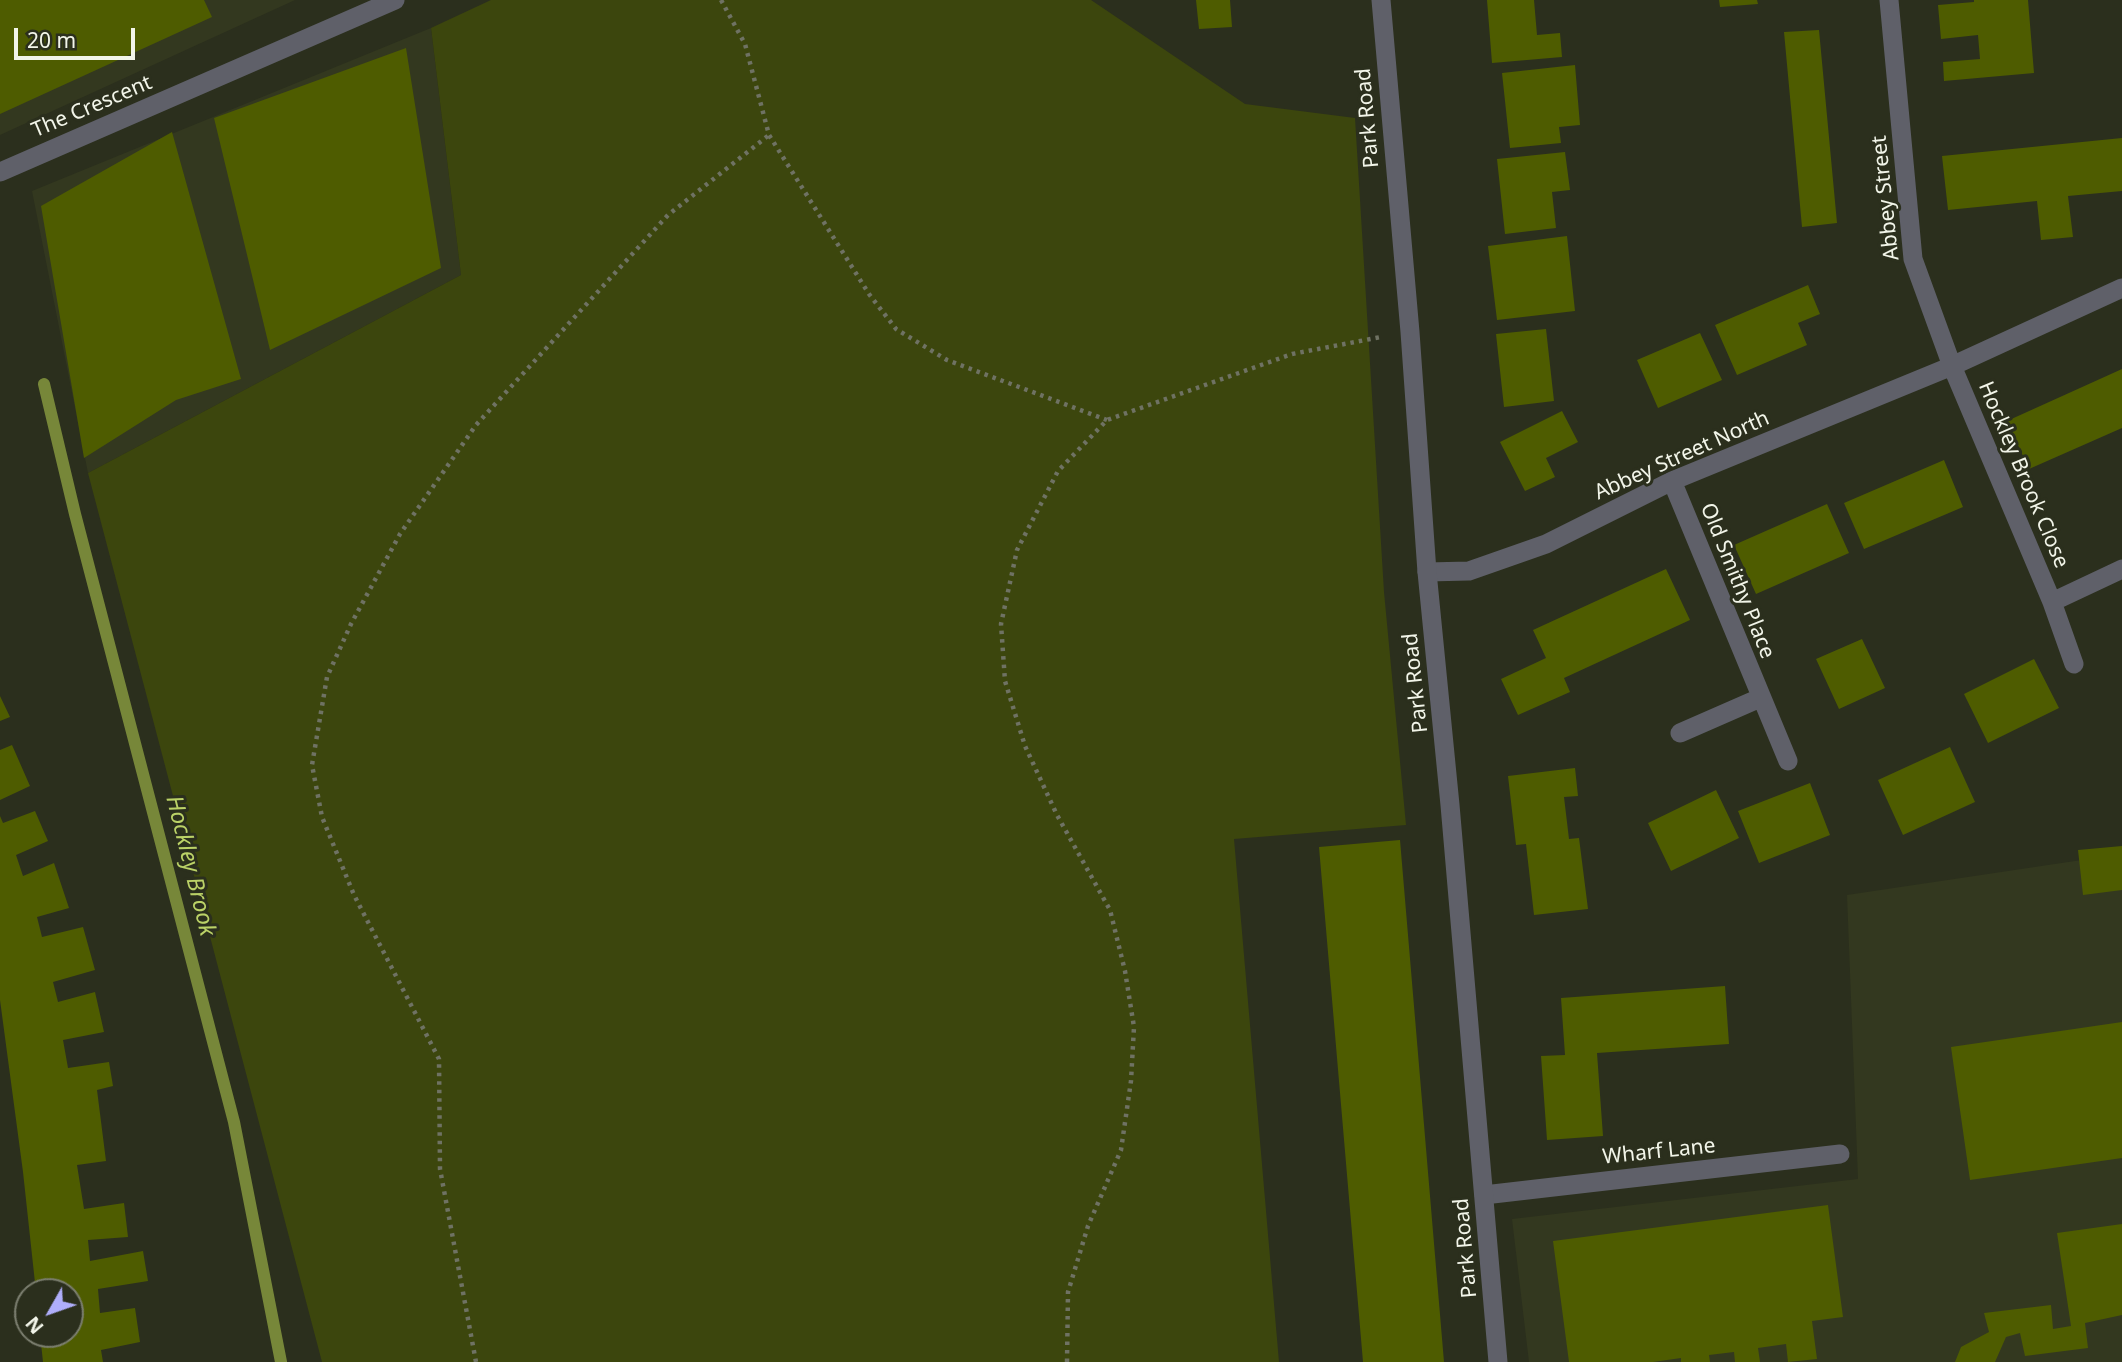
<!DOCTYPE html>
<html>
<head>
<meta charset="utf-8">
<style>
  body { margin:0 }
  #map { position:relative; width:2122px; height:1362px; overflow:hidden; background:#2b2f1d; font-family:"Noto Sans",sans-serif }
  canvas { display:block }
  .north { position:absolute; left:14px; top:1278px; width:70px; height:70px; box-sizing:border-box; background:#2b2f1d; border:2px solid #7b7e6f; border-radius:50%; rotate:230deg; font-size:19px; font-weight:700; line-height:28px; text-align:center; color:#f2f5e9 }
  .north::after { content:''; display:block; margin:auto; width:24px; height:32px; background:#afaefa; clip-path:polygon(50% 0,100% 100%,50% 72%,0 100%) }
  .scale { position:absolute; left:14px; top:28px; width:121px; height:32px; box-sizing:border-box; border:4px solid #f2f5e9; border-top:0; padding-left:9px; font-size:21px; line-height:24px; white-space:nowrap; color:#f2f5e9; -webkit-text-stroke:5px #2b2f1d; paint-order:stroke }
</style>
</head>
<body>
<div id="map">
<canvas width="2122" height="1362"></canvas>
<div class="north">N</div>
<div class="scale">20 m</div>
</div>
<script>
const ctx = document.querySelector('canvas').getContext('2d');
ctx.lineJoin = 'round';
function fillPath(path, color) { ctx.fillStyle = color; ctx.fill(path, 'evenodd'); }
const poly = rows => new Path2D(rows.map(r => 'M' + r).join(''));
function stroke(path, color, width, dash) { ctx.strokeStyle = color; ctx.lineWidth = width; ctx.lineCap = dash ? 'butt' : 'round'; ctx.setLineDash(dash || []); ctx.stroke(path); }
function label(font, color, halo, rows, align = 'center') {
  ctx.font = font + ' "Noto Sans",sans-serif'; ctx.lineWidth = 6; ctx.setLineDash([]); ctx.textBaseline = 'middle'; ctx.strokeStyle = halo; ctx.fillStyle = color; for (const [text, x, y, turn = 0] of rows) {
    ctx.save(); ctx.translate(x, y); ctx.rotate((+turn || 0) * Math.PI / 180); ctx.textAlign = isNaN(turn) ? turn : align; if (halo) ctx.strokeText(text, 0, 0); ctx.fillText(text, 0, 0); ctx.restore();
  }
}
fillPath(poly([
  [0,0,295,0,0,135],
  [431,28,461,275,88,473,32,191],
  [2122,854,2122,1362,1529,1362,1512,1219,1858,1179,1847,895]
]), '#33381f');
fillPath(poly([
  [491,0,1091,0,1245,104,1355,118,1384,592,1406,825,1234,839,1279,1362,322,1362,88,473,461,275,431,28]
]), '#3c460d');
stroke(poly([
  [44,384,75,514,234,1122,281,1362]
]), '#778739', 12);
fillPath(poly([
  [0,0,204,0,212,17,0,114],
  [1196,0,1230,0,1232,27,1199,29],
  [1487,0,1534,0,1537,35,1560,33,1562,57,1492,63],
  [1719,0,1757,0,1758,4,1720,7],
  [1974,0,2028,0,2034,73,1944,81,1943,62,1980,59,1978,35,1941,39,1938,5,1974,2],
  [1819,30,1837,223,1802,227,1784,32],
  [406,48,441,268,270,350,214,118],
  [1575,65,1580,125,1559,127,1561,143,1510,148,1502,73],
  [172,132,241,379,176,400,84,458,41,206],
  [2122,138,2122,191,2068,196,2073,237,2041,240,2037,201,1948,210,1942,156],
  [1565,152,1570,190,1552,192,1556,228,1505,234,1497,159],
  [1567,236,1575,311,1497,320,1488,246],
  [1808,285,1820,314,1798,323,1807,345,1737,375,1715,325],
  [1546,329,1554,401,1504,407,1496,334],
  [1700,333,1722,380,1658,408,1637,360],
  [2122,369,2122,428,2029,469,2007,421],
  [1562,411,1578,442,1546,458,1555,477,1525,491,1500,442],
  [1944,460,1963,507,1864,549,1844,503],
  [1827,504,1849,553,1756,594,1734,545],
  [1666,569,1690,620,1564,678,1570,692,1518,715,1501,679,1546,658,1533,630],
  [1862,639,1885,688,1839,709,1816,659],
  [2034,659,2059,708,1988,743,1964,694],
  [0,696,10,717,0,721],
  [12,745,30,786,0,800,0,750],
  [1950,747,1975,802,1903,835,1878,780],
  [1575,768,1578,796,1564,797,1569,839,1579,838,1588,909,1534,915,1526,844,1516,845,1508,776],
  [1810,783,1830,835,1759,863,1738,811],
  [1716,790,1739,838,1671,871,1648,823],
  [35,811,48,841,16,855,23,876,54,863,69,908,37,917,42,937,83,927,95,970,53,982,58,1002,95,992,104,1032,63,1040,68,1068,109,1062,113,1086,97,1090,106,1161,77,1165,84,1209,124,1203,128,1237,88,1240,90,1261,143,1251,148,1281,98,1289,100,1313,135,1308,140,1342,101,1350,103,1362,43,1362,40,1334,70,1334,70,1292,36,1292,23,1172,0,1000,0,816,3,823],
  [1400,840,1444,1362,1363,1362,1319,847],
  [2122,846,2122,890,2083,895,2078,850],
  [1725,986,1729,1044,1597,1053,1603,1136,1547,1140,1541,1056,1565,1055,1561,998],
  [2122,1022,2122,1158,1970,1180,1951,1047],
  [1828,1205,1843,1317,1812,1321,1817,1359,1788,1362,1786,1344,1758,1348,1760,1362,1735,1362,1734,1352,1709,1355,1710,1362,1681,1362,1681,1358,1653,1362,1569,1362,1553,1241],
  [2122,1224,2122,1315,2085,1323,2088,1348,2025,1356,2020,1333,2006,1337,1995,1362,1955,1362,1961,1347,1989,1332,1984,1313,2051,1305,2053,1329,2071,1326,2057,1233]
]), '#4e5c00');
stroke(poly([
  [721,0,745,44,769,135,869,294,896,329,947,360,1107,420],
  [476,1362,440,1169,439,1059,354,895,322,817,312,765,327,677,351,624,400,534,476,425,668,215,769,135],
  [1067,1362,1068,1292,1088,1226,1121,1150,1131,1081,1134,1027,1125,971,1110,910,1057,815,1025,746,1005,681,1001,624,1017,550,1058,471,1107,420,1292,354,1381,337]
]), '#6f7263', 4.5, [3.5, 5]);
stroke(poly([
  [1484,1195,1840,1154]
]), '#5f6069', 19);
stroke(poly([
  [1889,0,1913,259,1952,366,2052,602,2074,664],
  [0,172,395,0],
  [1672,481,1788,761],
  [1427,572,1469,571,1546,544,1672,481,1952,366,2122,288],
  [2052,602,2122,569],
  [1680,733,1760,698]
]), '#5f6069', 19);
stroke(poly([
  [1381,0,1410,332,1427,572,1450,805,1498,1362]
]), '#5f6069', 19);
label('21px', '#f2f5e9', '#2b2f1d', [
  ["The Crescent",92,107,-23],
  ["Park Road",1368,118,-95],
  ["Abbey Street",1886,198,-96],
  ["Abbey Street North",1682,456,-24],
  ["Hockley Brook Close",2023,475,67],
  ["Old Smithy Place",1737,581,68],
  ["Park Road",1416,683,-96],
  ["Wharf Lane",1659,1152,-6],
  ["Park Road",1466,1248,-95]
]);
label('italic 23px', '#bbd267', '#2b2f1d', [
  ["Hockley Brook",190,866,76]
]);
</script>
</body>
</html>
